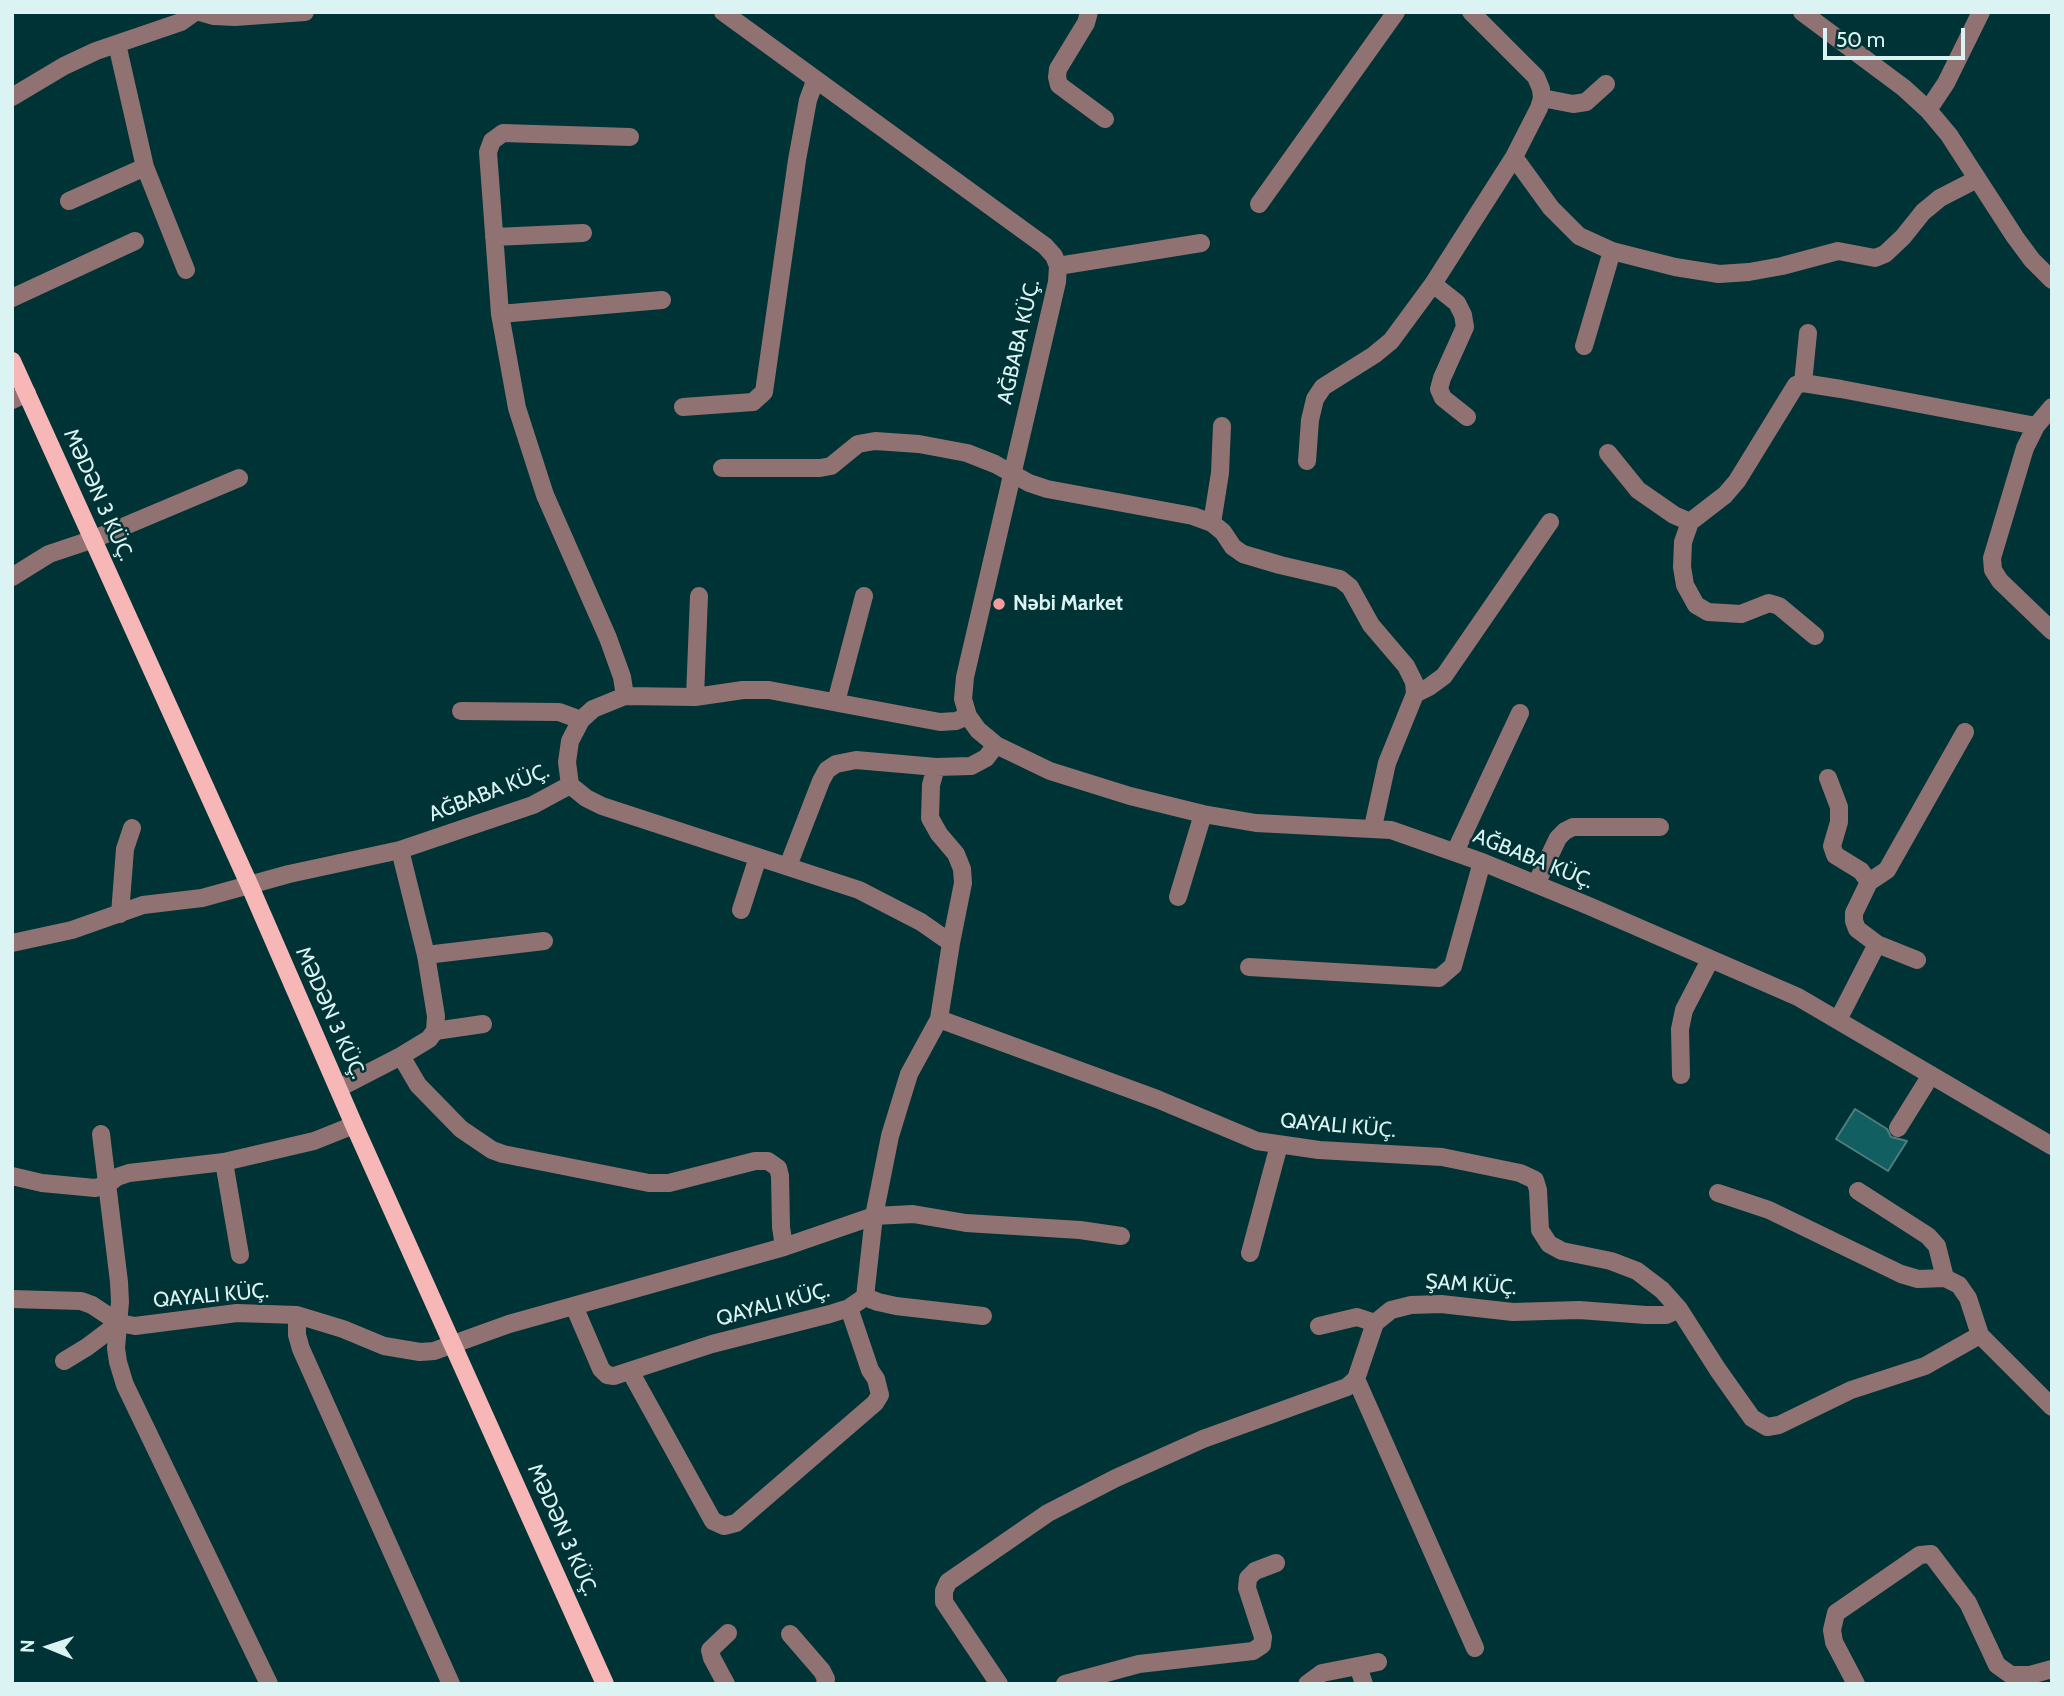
<!DOCTYPE html>
<html>
<head>
<meta charset="utf-8">
<style>
  body { margin:0 }
  #map { position:relative; width:2064px; height:1696px; overflow:hidden; background:#003335; font-family:Cabin,sans-serif }
  canvas { display:block }
  .frame { position:absolute; inset:0; border:14px solid #dbf3f3; pointer-events:none }
  .north { position:absolute; left:14px; top:1612px; width:70px; height:70px; -webkit-text-stroke:5px #003335; paint-order:stroke; rotate:272deg; font-size:19px; font-weight:700; line-height:28px; text-align:center; color:#dbf3f3 }
  .north::after { content:''; display:block; margin:auto; width:24px; height:32px; background:#dbf3f3; clip-path:polygon(50% 0,100% 100%,50% 72%,0 100%) }
  .scale { position:absolute; left:1823px; top:28px; width:142px; height:32px; box-sizing:border-box; border:4px solid #dbf3f3; border-top:0; padding-left:9px; font-size:21px; line-height:24px; white-space:nowrap; color:#dbf3f3; -webkit-text-stroke:5px #003335; paint-order:stroke }
</style>
</head>
<body>
<div id="map">
<canvas width="2064" height="1696"></canvas>
<div class="frame"></div>
<div class="north">N</div>
<div class="scale">50 m</div>
</div>
<script>
const ctx = document.querySelector('canvas').getContext('2d');
ctx.lineJoin = 'round';
function fillPath(path, color) { ctx.fillStyle = color; ctx.fill(path, 'evenodd'); }
const poly = rows => new Path2D(rows.map(r => 'M' + r).join(''));
function stroke(path, color, width, dash) { ctx.strokeStyle = color; ctx.lineWidth = width; ctx.lineCap = dash ? 'butt' : 'round'; ctx.setLineDash(dash || []); ctx.stroke(path); }
function label(font, color, halo, rows, align = 'center') {
  ctx.font = font + ' Cabin,sans-serif'; ctx.lineWidth = 5; ctx.setLineDash([]); ctx.textBaseline = 'middle'; ctx.strokeStyle = halo; ctx.fillStyle = color; for (const [text, x, y, turn = 0] of rows) {
    ctx.save(); ctx.translate(x, y); ctx.rotate((+turn || 0) * Math.PI / 180); ctx.textAlign = isNaN(turn) ? turn : align; if (halo) ctx.strokeText(text, 0, 0); ctx.fillText(text, 0, 0); ctx.restore();
  }
}
const building = poly([
  [1855,1109,1887,1129,1891,1137,1907,1141,1888,1171,1836,1139,1855,1109]
]);
fillPath(building, '#115f61');
stroke(building, '#4f7d7f', 2);
stroke(poly([
  [200,12,214,16,235,17,305,12],
  [723,12,1045,246,1054,256,1058,266,1057,282,965,677,963,699,968,716,978,730,996,745,1050,771,1130,796,1203,814,1256,823,1391,830,1482,862,1589,906,1798,997,2052,1146],
  [1089,12,1086,23,1058,69,1057,77,1059,85,1105,119],
  [1802,12,1904,88,1928,110,1949,135,2015,237,2032,260,2052,280],
  [117,44,145,167,186,270],
  [12,97,64,66,96,51,181,22,195,12],
  [1542,98,1573,104,1586,102,1606,84],
  [1928,110,1946,83,1981,12],
  [1514,157,1551,208,1579,236,1612,251,1675,267,1719,274,1749,272,1782,266,1838,251,1875,258,1885,254,1903,237,1923,212,1940,198,1977,179],
  [69,201,145,167],
  [1259,204,1396,12],
  [494,237,583,233],
  [1058,266,1201,243],
  [1433,284,1457,303,1463,315,1465,327,1442,378,1439,389,1443,398,1467,417],
  [12,298,135,241],
  [500,314,662,300],
  [1584,346,1612,251],
  [1803,383,1808,333],
  [12,400,27,393],
  [683,407,753,402,764,392,797,160,808,100,815,81],
  [2052,407,2036,426,2025,448,1992,558,1993,570,2000,581,2052,631],
  [1608,453,1638,490,1674,515,1690,522],
  [1307,461,1310,420,1315,399,1323,387,1374,355,1391,341,1433,284,1514,157,1539,108,1542,98,1541,89,1536,77,1471,12],
  [722,468,820,468,831,466,858,444,875,441,919,444,967,453,995,464,1029,483,1047,489,1193,516,1212,523,1223,532,1233,547,1243,554,1280,565,1340,579,1350,587,1371,625,1406,666,1414,682,1415,694,1387,763,1373,827],
  [1212,523,1220,473,1222,426],
  [12,577,49,554,94,539,239,478],
  [1815,636,1779,606,1769,603,1741,614,1708,612,1696,605,1685,585,1682,567,1683,542,1690,522,1725,495,1737,481,1796,385,1803,383,1841,389,2036,426],
  [1415,694,1429,687,1444,676,1550,522],
  [625,696,622,677,608,638,545,495,517,408,500,314,488,152,492,141,503,133,630,137],
  [695,697,699,596],
  [836,702,864,596],
  [461,711,559,712,581,720],
  [1828,778,1839,807,1839,822,1832,846,1835,855,1861,871,1869,882,1854,913,1854,921,1857,929,1877,944,1917,960],
  [570,785,586,798,602,806,859,890,921,922,951,943],
  [1455,852,1520,713],
  [788,866,821,781,827,770,836,764,856,760,936,767,971,766,986,758,996,745],
  [1869,882,1887,870,1965,732],
  [1536,884,1558,838,1565,831,1573,827,1660,827],
  [1178,897,1203,814],
  [741,910,758,857],
  [120,914,125,849,132,828],
  [12,943,72,930,143,905,202,898,289,874,400,850,533,805,570,785,567,762,570,741,581,720,593,709,625,696,695,697,743,690,769,690,940,722,956,721,968,716],
  [426,955,544,941],
  [1249,967,1439,978,1453,966,1482,862],
  [939,1019,1157,1099,1257,1141,1319,1150,1442,1157,1520,1173,1535,1180,1538,1190,1540,1230,1549,1244,1562,1251,1611,1261,1637,1271,1662,1290,1679,1309],
  [1838,1020,1877,944],
  [435,1031,483,1024],
  [401,1056,418,1085,461,1129,492,1150,503,1154,649,1183,669,1183,755,1161,768,1161,778,1168,780,1176,781,1227,784,1247],
  [1681,1075,1680,1029,1684,1010,1710,960],
  [339,1088,401,1056,429,1039,435,1031,436,1016,426,955,400,850],
  [1898,1128,1931,1075],
  [101,1134,119,1282,120,1302,116,1348,118,1362,125,1385,269,1684],
  [224,1162,240,1255],
  [12,1176,42,1183,95,1188,107,1185,117,1177,129,1173,224,1162,314,1141,354,1125],
  [1858,1191,1928,1236,1937,1246,1945,1278],
  [1718,1193,1769,1210,1901,1274,1918,1279,1945,1278,1959,1285,1968,1298,1980,1335],
  [1250,1253,1279,1145],
  [865,1297,878,1302,896,1306,983,1316],
  [12,1299,81,1301,92,1305,119,1323,135,1326,237,1313,297,1315,343,1329,384,1346,420,1352,434,1351,509,1324,784,1247,874,1216,913,1214,966,1223,1080,1230,1121,1236],
  [574,1306,601,1369,607,1375,614,1376,712,1344,830,1314,849,1308,865,1297,874,1216,890,1136,909,1074,939,1019,951,943,963,883,962,869,956,854,939,834,930,818,931,785,936,767],
  [297,1315,297,1335,301,1349,451,1684],
  [1319,1326,1357,1317,1375,1323],
  [64,1361,87,1347,119,1323],
  [630,1371,713,1521,724,1526,736,1523,875,1403,880,1395,876,1379,870,1370,849,1308],
  [1356,1379,1475,1648],
  [790,1634,822,1671,826,1679,825,1684],
  [1358,1666,1364,1684],
  [726,1684,712,1658,710,1650,728,1633],
  [999,1684,944,1602,944,1591,948,1582,1048,1513,1116,1478,1203,1439,1347,1387,1356,1379,1375,1323,1391,1310,1411,1305,1441,1304,1513,1312,1579,1310,1646,1315,1666,1315,1679,1309,1718,1370,1752,1418,1767,1427,1779,1425,1851,1390,1925,1366,1980,1335,2052,1407],
  [1065,1684,1139,1664,1253,1651,1262,1645,1263,1637,1247,1588,1248,1578,1255,1571,1276,1563],
  [1307,1684,1322,1673,1378,1662],
  [1856,1684,1834,1642,1832,1630,1836,1613,1920,1555,1931,1554,1968,1603,1997,1665,2011,1675,2030,1675,2052,1669]
]), '#917272', 18);
stroke(poly([
  [12,361,249,884,354,1125,605,1684]
]), '#f7b7b7', 18);
for (const [x, y, r, color] of [
  [999,604,7,"#f59b9d"]
]) { const dot = new Path2D(); dot.arc(x, y, r, 0, 2 * Math.PI); ctx.fillStyle = color; ctx.fill(dot); stroke(dot, '#003335', 2.5); }
label('21px', '#dbf3f3', '#003335', [
  ["AĞBABA KÜÇ.",1019,342,-77],
  ["MƏDƏN 3 KÜÇ.",98,495,66],
  ["AĞBABA KÜÇ.",489,793,-21],
  ["AĞBABA KÜÇ.",1533,859,22],
  ["MƏDƏN 3 KÜÇ.",330,1013,66],
  ["QAYALI KÜÇ.",1338,1126,5],
  ["ŞAM KÜÇ.",1471,1285,4],
  ["QAYALI KÜÇ.",211,1296,-5],
  ["QAYALI KÜÇ.",773,1305,-15],
  ["MƏDƏN 3 KÜÇ.",562,1530,66]
]);
label('bold 21px', '#dbf3f3', '#003335', [
  ["Nəbi Market",1013,604]
], 'left');
</script>
</body>
</html>
